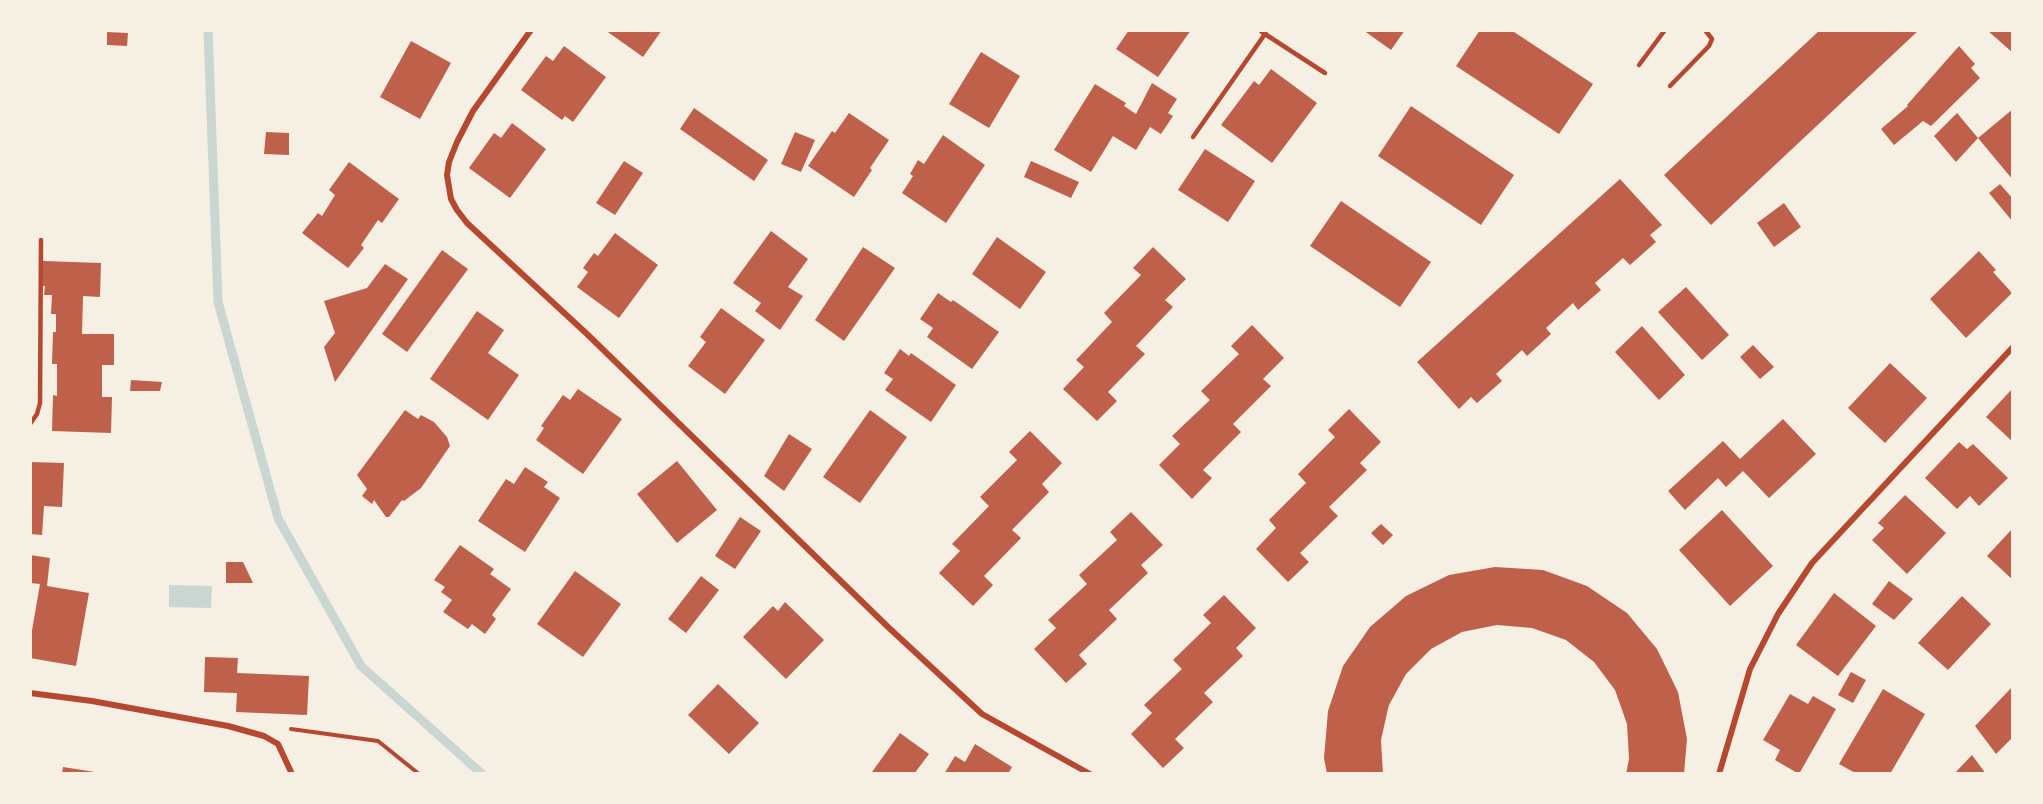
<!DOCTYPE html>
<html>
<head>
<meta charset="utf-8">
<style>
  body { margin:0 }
  #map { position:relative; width:2043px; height:804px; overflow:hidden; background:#f6efe4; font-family:Raleway,sans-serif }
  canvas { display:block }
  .frame { position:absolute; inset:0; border:32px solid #f6efe4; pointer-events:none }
</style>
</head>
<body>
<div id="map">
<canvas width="2043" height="804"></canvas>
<div class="frame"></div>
</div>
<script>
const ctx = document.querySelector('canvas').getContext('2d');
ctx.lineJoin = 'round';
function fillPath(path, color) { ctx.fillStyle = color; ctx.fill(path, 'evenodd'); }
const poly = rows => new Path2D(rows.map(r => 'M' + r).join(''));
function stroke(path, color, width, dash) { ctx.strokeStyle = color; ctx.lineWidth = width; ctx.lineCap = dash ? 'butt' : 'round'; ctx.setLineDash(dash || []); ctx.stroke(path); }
fillPath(poly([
  [169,585,212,586,211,608,169,607]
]), '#c9d6d2');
stroke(poly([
  [208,30,218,302,278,518,361,666,482,774]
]), '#c9d6d2', 9);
fillPath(poly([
  [605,30,662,30,643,57],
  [1129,30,1191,30,1158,77,1116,49],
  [1363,30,1405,30,1391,50],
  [1480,30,1511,30,1593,84,1559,134,1456,66],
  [1820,30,1919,30,1711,225,1664,175],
  [1987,30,2013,30,2013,53],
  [107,32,128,33,127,46,107,45],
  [411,41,451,63,420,119,380,97],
  [564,46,606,77,573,122,565,116,562,120,521,90,546,56,553,61],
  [1959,46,1975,64,1971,68,1980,78,1931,126,1923,121,1894,145,1881,129,1908,106,1907,105],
  [981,52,1020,76,989,128,949,104],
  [1271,69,1317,103,1272,163,1221,125,1254,81,1259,85],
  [1152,83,1177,99,1168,113,1173,116,1161,134,1150,127,1136,150,1113,136,1091,172,1054,150,1095,84,1126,103,1124,106,1136,114],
  [1411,106,1514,175,1481,225,1378,156],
  [694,108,768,160,754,181,680,129],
  [2013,109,2013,180,1978,138],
  [849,113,889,140,870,168,872,170,854,197,808,166,832,131,835,133],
  [1957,113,1978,138,1956,162,1934,136],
  [512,123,546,149,510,198,469,168,494,133,501,138],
  [266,132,289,133,289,155,264,154],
  [795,132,815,140,801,172,781,164],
  [943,135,985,165,946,223,902,193,913,176,910,174,918,160,924,164],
  [1205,149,1255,181,1228,222,1178,190],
  [624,161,643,173,615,215,596,203],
  [1031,161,1079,182,1071,198,1024,177],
  [349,162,399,199,382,223,378,220,361,245,364,248,348,268,302,233,318,213,322,216,335,195,329,190],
  [1620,179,1662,225,1650,235,1656,242,1630,265,1623,258,1595,283,1601,290,1578,310,1573,303,1546,328,1551,334,1527,356,1522,350,1496,374,1502,381,1477,403,1471,397,1459,409,1417,362],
  [2000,184,2013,199,2013,222,1989,193],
  [1341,201,1431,262,1400,307,1310,246],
  [1784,203,1801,227,1774,247,1757,223],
  [771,231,808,259,788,287,803,296,780,330,755,311,761,303,733,283],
  [615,233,658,265,619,318,577,287,588,272,583,268,594,253,598,256],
  [997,237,1046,272,1020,309,972,274],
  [863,247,895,268,844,341,815,320],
  [1153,247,1186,279,1165,300,1173,307,1136,346,1145,354,1108,392,1117,401,1097,421,1063,389,1084,367,1076,360,1112,322,1104,313,1141,275,1133,268],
  [442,250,468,269,407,352,382,334],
  [1979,251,1996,270,1993,272,2012,293,1966,338,1930,299],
  [43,261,101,263,100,297,83,296,82,334,114,334,114,365,102,365,102,397,112,397,111,433,52,431,53,395,57,396,57,364,52,364,53,332,56,332,56,314,51,314,52,295,44,295,45,286,42,286],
  [385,264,408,279,335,382,324,347,335,333,324,301,367,288],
  [1686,287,1729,335,1702,360,1658,312],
  [938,293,951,302,953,300,999,332,972,369,927,337,933,328,920,319],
  [721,308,765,340,725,394,688,366,706,342,700,337],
  [477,311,504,330,488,353,519,375,488,420,430,379],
  [1252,325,1284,358,1263,379,1271,386,1233,424,1241,432,1203,470,1212,478,1192,499,1159,465,1180,444,1172,436,1210,400,1201,391,1239,354,1231,346],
  [1642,326,1685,375,1659,400,1615,352],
  [1753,345,1774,367,1760,379,1740,357],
  [900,349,909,356,911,353,956,385,931,422,885,390,893,379,884,373],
  [1890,363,1927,398,1885,443,1848,408],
  [131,380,162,382,160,391,130,391],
  [2013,388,2013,442,1986,417],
  [578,389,622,419,583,474,536,440,544,428,541,426,563,395,570,400],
  [1349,409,1381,442,1360,463,1367,470,1329,507,1338,516,1300,553,1309,562,1288,582,1256,549,1276,528,1269,520,1306,483,1298,474,1335,437,1328,430],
  [405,410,418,419,421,415,434,422,447,437,450,446,421,488,404,501,402,500,389,517,386,517,374,500,372,504,362,496,367,489,357,475],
  [870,410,907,437,860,503,823,477],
  [1783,419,1816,454,1769,498,1743,471,1726,487,1718,478,1685,510,1668,491,1723,441,1740,459],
  [1030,431,1062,463,1042,484,1049,492,1012,530,1021,538,984,576,993,585,973,606,939,573,960,551,952,544,989,506,980,497,1017,460,1009,452],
  [789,434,812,449,784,491,764,476],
  [1959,442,1967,449,1973,444,2008,478,1979,506,1970,496,1957,509,1925,478],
  [677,461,717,510,677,543,637,494],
  [30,462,64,463,62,507,44,506,42,535,30,534],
  [525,467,548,482,544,487,560,498,525,552,478,521,506,479,514,484],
  [1905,495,1946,533,1907,574,1872,540,1884,528,1878,523],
  [1722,510,1773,566,1730,606,1679,550],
  [1131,512,1163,545,1141,565,1148,573,1109,610,1117,619,1079,655,1087,664,1066,683,1034,649,1056,628,1048,620,1087,584,1079,575,1117,540,1110,532],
  [740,517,761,531,735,569,715,556],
  [1381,524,1393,535,1383,545,1371,533],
  [2013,528,2013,580,1987,556],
  [460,545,494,569,490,574,511,589,492,615,496,619,485,634,472,624,468,629,443,612,452,600,441,592,445,587,434,580],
  [30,555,50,558,47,586,89,593,76,666,30,658,30,642,40,584,30,583],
  [226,562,243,562,253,583,226,583],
  [1495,567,1543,570,1587,586,1627,613,1657,649,1678,692,1687,739,1684,774,1626,774,1629,759,1627,724,1615,690,1594,662,1566,640,1532,628,1497,625,1462,632,1431,649,1406,674,1389,705,1387,713,1381,740,1383,774,1327,774,1324,758,1328,711,1343,666,1370,627,1406,596,1449,575],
  [575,571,621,604,583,657,537,624],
  [701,576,719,590,686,633,668,619],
  [1889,581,1913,599,1894,620,1872,604],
  [1834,593,1876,626,1838,676,1796,645],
  [1224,595,1256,628,1236,648,1243,656,1204,693,1213,702,1175,739,1184,748,1163,768,1131,734,1152,713,1144,705,1182,669,1173,660,1211,623,1203,615],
  [1962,596,1991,624,1948,670,1918,643],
  [785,602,824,640,786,679,743,637,773,606,778,611],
  [205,657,238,658,237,673,309,676,307,715,236,712,237,693,204,692],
  [1851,672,1866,680,1853,703,1838,695],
  [718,684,759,723,729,754,688,715],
  [2013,686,2013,737,1996,754,1975,726],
  [1883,689,1925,714,1890,774,1857,774,1839,764],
  [1790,694,1808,704,1813,696,1836,709,1799,774,1775,760,1780,750,1763,740],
  [900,733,929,754,914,774,875,774,872,772],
  [975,744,1012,767,1008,774,944,774,955,756,965,762],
  [1972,755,1986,774,1954,774],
  [63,767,101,773,101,774,62,774]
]), '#bf614a');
stroke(poly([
  [291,729,378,741,419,774]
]), '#b5482f', 4);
stroke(poly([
  [1639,65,1665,30],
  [1670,86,1709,46,1712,39,1705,30],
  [1193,137,1265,34,1325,73],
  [30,424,37,414,40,403,41,240]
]), '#b5482f', 4.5);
stroke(poly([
  [531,30,473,111,457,142,449,162,447,175,451,199,457,210,467,223,587,334,888,627,982,714,1090,774],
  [1261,30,1265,34],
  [30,693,92,701,228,726,264,736,278,744,292,774],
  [1719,774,1750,669,1778,614,1812,563,2013,347]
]), '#b5482f', 6);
</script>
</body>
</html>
